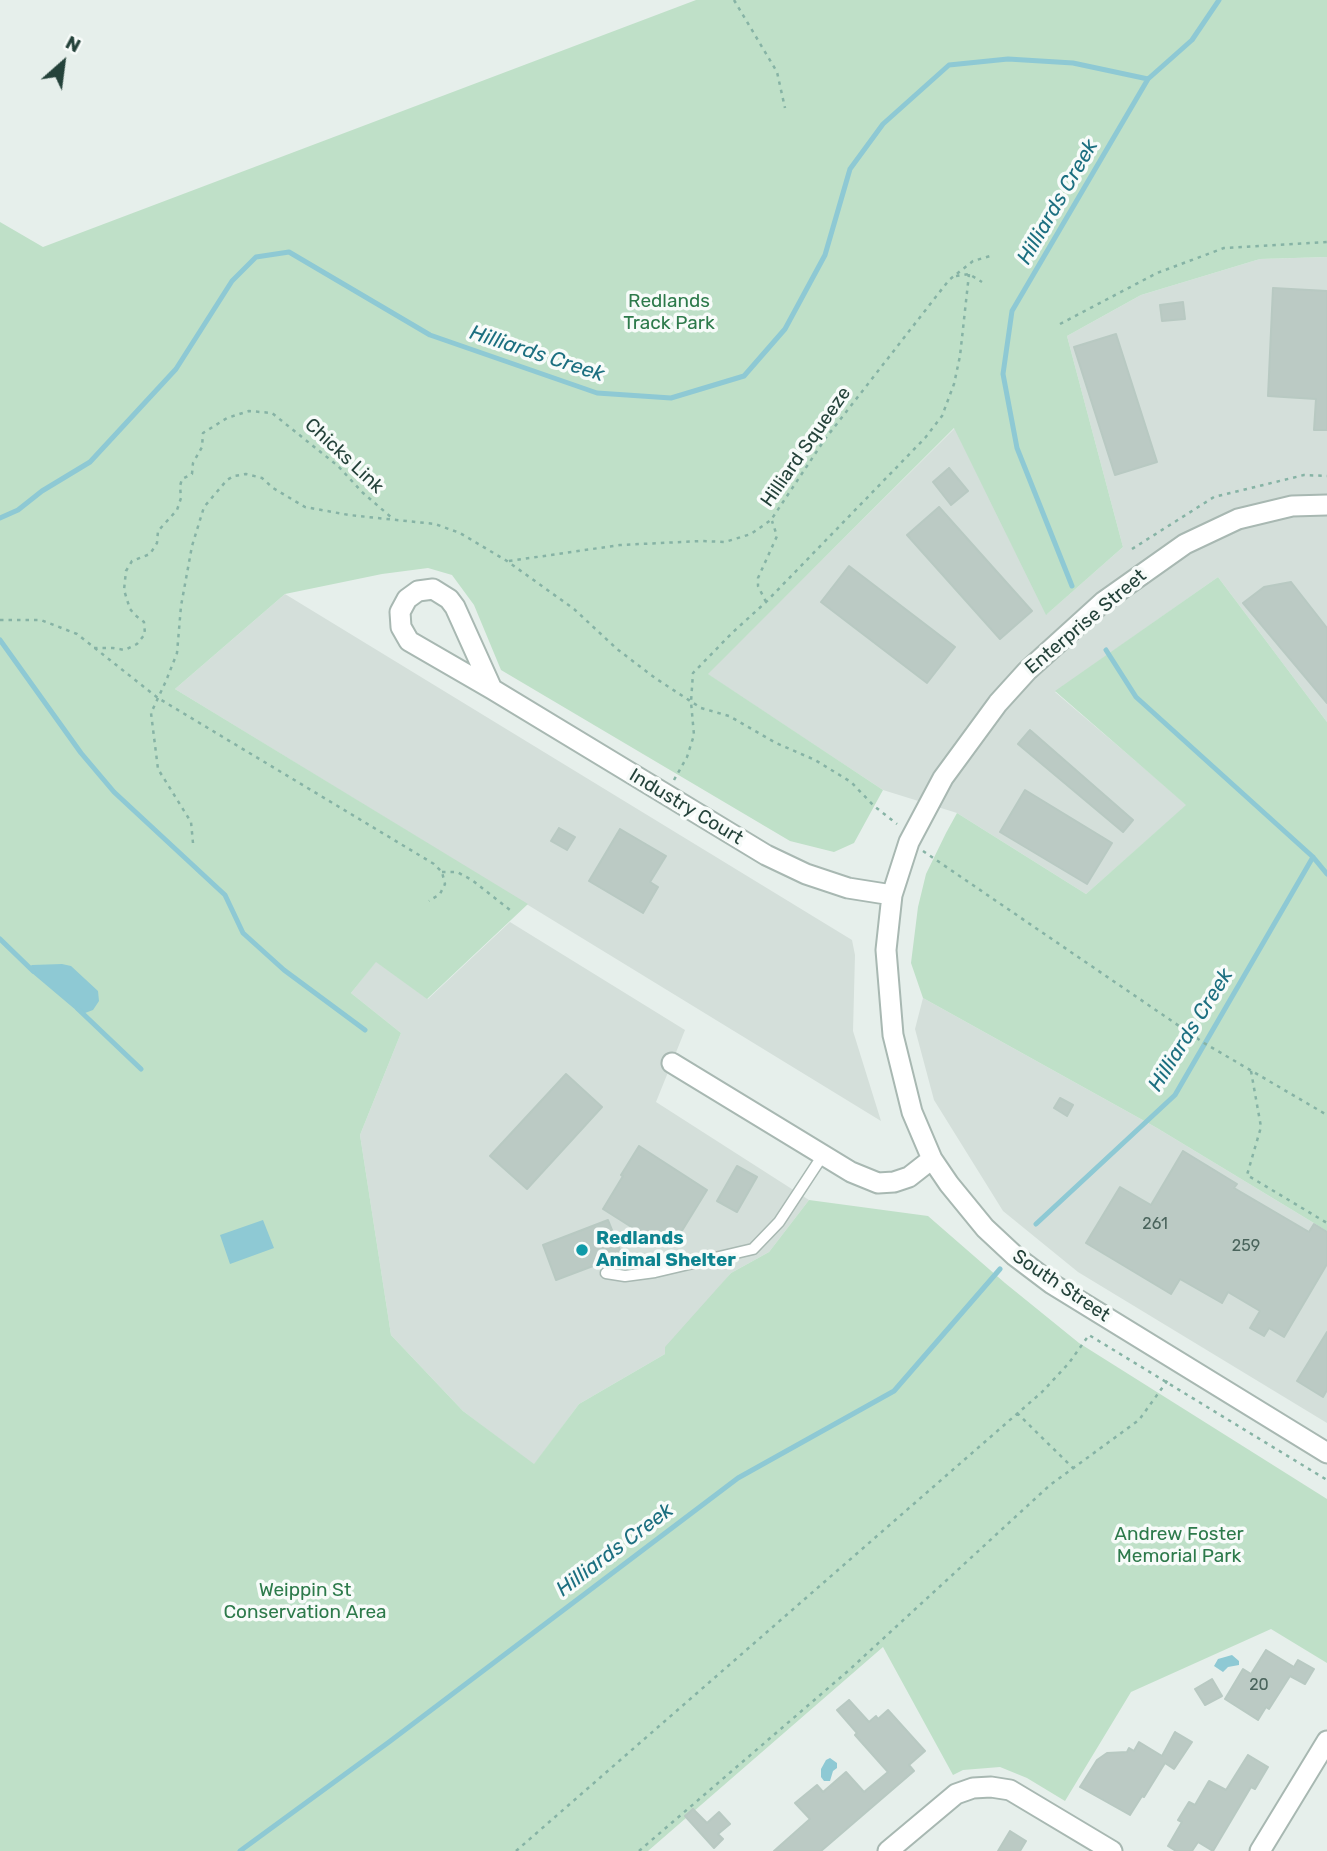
<!DOCTYPE html>
<html>
<head>
<meta charset="utf-8">
<style>
  body { margin:0 }
  #map { position:relative; width:1327px; height:1851px; overflow:hidden; background:#e6efeb; font-family:Rubik,sans-serif }
  canvas { display:block }
  .north { position:absolute; left:28px; top:28px; width:70px; height:70px; -webkit-text-stroke:5px #f7fbf9; paint-order:stroke; rotate:28deg; font-size:19px; font-weight:700; line-height:28px; text-align:center; color:#24423a }
  .north::after { content:''; display:block; margin:auto; width:24px; height:32px; background:#24423a; clip-path:polygon(50% 0,100% 100%,50% 72%,0 100%) }
</style>
</head>
<body>
<div id="map">
<canvas width="1327" height="1851"></canvas>
<div class="north">N</div>
</div>
<script>
const ctx = document.querySelector('canvas').getContext('2d');
ctx.lineJoin = 'round';
function fillPath(path, color) { ctx.fillStyle = color; ctx.fill(path, 'evenodd'); }
const poly = rows => new Path2D(rows.map(r => 'M' + r).join(''));
function stroke(path, color, width, dash) { ctx.strokeStyle = color; ctx.lineWidth = width; ctx.lineCap = dash ? 'butt' : 'round'; ctx.setLineDash(dash || []); ctx.stroke(path); }
function label(font, color, halo, rows, align = 'center') {
  ctx.font = font + ' Rubik,sans-serif'; ctx.lineWidth = 7; ctx.setLineDash([]); ctx.textBaseline = 'middle'; ctx.strokeStyle = halo; ctx.fillStyle = color; for (const [text, x, y, turn = 0] of rows) {
    ctx.save(); ctx.translate(x, y); ctx.rotate((+turn || 0) * Math.PI / 180); ctx.textAlign = isNaN(turn) ? turn : align; if (halo) ctx.strokeText(text, 0, 0); ctx.fillText(text, 0, 0); ctx.restore();
  }
}
fillPath(poly([
  [1327,257,1327,722,1218,577,1055,692,1187,805,1086,894,957,813,883,790,707,674,955,428,1047,614,1123,547,1067,336,1141,295,1260,259],
  [285,594,852,940,855,955,853,1031,881,1121,175,689],
  [510,922,685,1030,656,1102,809,1200,769,1252,731,1273,665,1354,579,1404,534,1465,463,1411,391,1335,360,1135,401,1033,351,993,376,961,428,999],
  [923,998,1157,1128,1327,1231,1327,1423,1078,1272,1003,1211,934,1100,915,1029]
]), '#d4dfda');
fillPath(poly([
  [696,0,1327,0,1327,257,1260,259,1141,295,1067,336,1123,547,1046,615,954,428,708,674,883,790,854,843,834,852,790,841,501,670,474,605,452,575,428,568,382,574,285,594,175,689,528,904,427,999,376,962,351,993,401,1033,360,1135,391,1335,463,1411,534,1464,579,1404,665,1354,665,1347,731,1273,769,1252,809,1200,928,1216,1005,1283,1079,1343,1327,1499,1327,1663,1271,1629,1131,1692,1065,1801,1027,1778,1000,1767,963,1770,953,1775,883,1647,648,1851,0,1851,0,222,43,247],
  [1218,577,1327,722,1327,1231,1157,1128,923,998,911,963,918,907,926,874,946,833,957,813,1086,894,1186,805,1055,691]
]), '#bfe0c8');
fillPath(poly([
  [62,964,71,966,98,991,99,1001,93,1010,85,1013,77,1011,32,973,29,967,32,965],
  [263,1220,274,1248,230,1264,220,1235],
  [1232,1655,1239,1661,1239,1665,1228,1667,1223,1672,1214,1666,1218,1659],
  [830,1758,837,1763,837,1768,833,1771,830,1781,824,1781,821,1777,821,1769,826,1760]
]), '#8ec9d4');
stroke(poly([
  [0,518,18,510,42,491,90,462,176,369,232,281,256,257,289,252,430,335,597,393,671,398,744,376,785,329,825,255,850,169,883,124,949,65,1008,59,1073,63,1148,79,1192,40,1219,0],
  [1072,586,1017,448,1003,374,1012,311,1148,79],
  [0,640,81,753,114,792,225,895,243,933,284,970,365,1030],
  [1106,650,1136,697,1313,857,1327,874],
  [0,939,33,971],
  [78,1009,141,1069],
  [1036,1224,1175,1095,1313,857],
  [240,1851,389,1742,738,1478,894,1391,1000,1269]
]), '#8ec9d4', 5);
const building = poly([
  [1273,288,1327,291,1327,430,1314,430,1316,399,1268,396,1273,288],
  [1183,302,1185,319,1162,321,1160,305,1183,302],
  [1116,334,1157,462,1115,475,1074,347,1116,334],
  [949,468,968,491,951,505,933,482,949,468],
  [939,507,1032,611,1000,639,907,535,939,507],
  [849,566,955,647,927,683,821,602,849,566],
  [1291,582,1327,628,1327,703,1243,603,1264,587,1291,582],
  [1030,730,1133,820,1123,832,1018,744,1030,730],
  [1025,790,1112,843,1087,884,1000,832,1025,790],
  [559,828,575,837,567,850,551,841,559,828],
  [620,829,666,856,650,882,658,887,643,913,589,881,620,829],
  [566,1074,602,1107,527,1189,490,1156,566,1074],
  [1060,1098,1073,1105,1067,1116,1054,1108,1060,1098],
  [639,1146,707,1190,675,1242,657,1231,652,1240,603,1209,623,1176,621,1175,639,1146],
  [1183,1151,1237,1184,1234,1188,1309,1232,1314,1224,1327,1232,1327,1264,1284,1337,1269,1328,1264,1336,1250,1328,1260,1311,1228,1292,1222,1303,1180,1279,1171,1294,1086,1243,1120,1187,1151,1205,1183,1151],
  [737,1166,757,1177,737,1212,717,1201,737,1166],
  [608,1220,622,1255,556,1280,543,1245,608,1220],
  [1327,1332,1327,1390,1323,1397,1297,1381,1327,1332],
  [1266,1650,1294,1667,1298,1660,1314,1669,1305,1684,1290,1676,1269,1709,1266,1707,1258,1720,1225,1699,1243,1669,1251,1674,1266,1650],
  [1212,1679,1222,1696,1205,1705,1195,1689,1212,1679],
  [849,1700,869,1722,876,1716,878,1719,888,1710,925,1751,909,1765,914,1771,821,1851,774,1851,810,1819,795,1803,817,1785,823,1792,846,1772,864,1792,888,1772,855,1735,857,1733,837,1710,849,1700],
  [1175,1732,1192,1742,1174,1769,1165,1763,1144,1797,1142,1796,1130,1815,1080,1787,1097,1760,1107,1753,1127,1752,1129,1748,1134,1751,1139,1742,1162,1756,1175,1732],
  [1248,1755,1268,1767,1255,1789,1251,1787,1213,1851,1198,1842,1192,1851,1176,1851,1168,1846,1182,1822,1178,1820,1189,1802,1195,1805,1209,1781,1226,1790,1248,1755],
  [693,1809,707,1823,719,1812,730,1824,718,1834,723,1839,714,1848,685,1816,693,1809],
  [1010,1831,1026,1841,1020,1851,998,1851,1010,1831]
]);
fillPath(building, '#bbcac4');
stroke(building, '#b8c9c2', 2);
const lane = poly([
  [606,1273,625,1276,655,1272,753,1249,779,1222,823,1155]
]);
const street = poly([
  [1327,505,1292,506,1238,519,1185,544,1103,602,1027,671,998,703,943,778,909,842,892,895,886,950,893,1035,912,1112,932,1159,949,1184,985,1228,1015,1256,1052,1284,1327,1453],
  [492,689,455,607,449,599,433,589,418,591,407,599,400,612,401,627,409,641,492,689,766,855,806,874,848,888,892,895],
  [672,1063,851,1172,878,1183,894,1182,909,1177,932,1159],
  [888,1851,956,1794,973,1788,991,1787,1010,1790,1112,1851],
  [1260,1851,1327,1741]
]);
stroke(lane, '#a8b8b2', 13);
stroke(street, '#a8b8b2', 23);
stroke(poly([
  [734,0,777,72,785,108],
  [956,276,969,274,982,282],
  [1060,324,1157,273,1224,248,1327,242],
  [1132,549,1214,497,1304,475,1327,476],
  [509,561,620,545,701,541,725,542,751,534,771,520,825,439,949,280,973,261,990,256],
  [766,602,758,586,758,578,777,536,772,521],
  [0,620,41,620,77,634,158,698,434,864,442,872,445,884,440,894,429,901],
  [94,648,113,648,125,650,137,644,145,634,144,622,135,615,130,609,124,590,126,571,132,561,150,554,157,543,158,531,177,510,181,498,180,486,182,479,192,474,193,463,202,447,203,433,227,418,249,411,272,413,338,466,362,492,392,518],
  [674,780,687,757,694,735,691,702,693,673,732,633,766,602,925,438,942,416,954,384,960,356,969,274],
  [193,843,191,822,158,769,151,713,166,681,177,653,181,606,192,546,204,507,227,480,234,476,246,474,262,478,273,488,305,507,349,515,435,524,460,533,507,561,574,609,617,649,655,678,701,708,729,716,776,743,815,760,851,782,874,806,897,824],
  [923,851,1204,1043,1327,1115],
  [442,872,457,872,472,880,510,910],
  [1251,1071,1261,1127,1247,1175,1327,1223],
  [1017,1413,1074,1469],
  [516,1851,1042,1392,1069,1363,1089,1335,1327,1480],
  [639,1851,848,1671,1050,1485,1139,1420,1170,1377]
]), '#86b3a5', 2.5, [3.5, 5]);
stroke(lane, '#fff', 10);
stroke(street, '#fff', 19);
for (const [x, y, r, color] of [
  [582,1250,7,"#0f9aa8"]
]) { const dot = new Path2D(); dot.arc(x, y, r, 0, 2 * Math.PI); ctx.fillStyle = color; ctx.fill(dot); stroke(dot, '#f7fbf9', 2.5); }
label('16px', '#4a645c', null, [
  ["261",1155,1224],
  ["259",1246,1246],
  ["20",1259,1685]
]);
label('19px', '#2d7a4b', '#f7fbf9', [
  ["Redlands",669,302],
  ["Track Park",669,324],
  ["Andrew Foster",1179,1535],
  ["Memorial Park",1179,1557],
  ["Weippin St",305,1591],
  ["Conservation Area",305,1613]
]);
label('19px', '#24423a', '#f7fbf9', [
  ["Hilliard Squeeze",806,447,-55],
  ["Chicks Link",344,456,43],
  ["Enterprise Street",1086,622,-40],
  ["Industry Court",686,807,31],
  ["South Street",1061,1286,34]
]);
label('bold 19px', '#0d838f', '#f7fbf9', [
  ["Redlands",596,1239],
  ["Animal Shelter",596,1261]
], 'left');
label('italic 21px', '#1c6f80', '#f7fbf9', [
  ["Hilliards Creek",1058,202,-60],
  ["Hilliards Creek",537,354,18],
  ["Hilliards Creek",1191,1030,-58],
  ["Hilliards Creek",615,1550,-37]
]);
</script>
</body>
</html>
